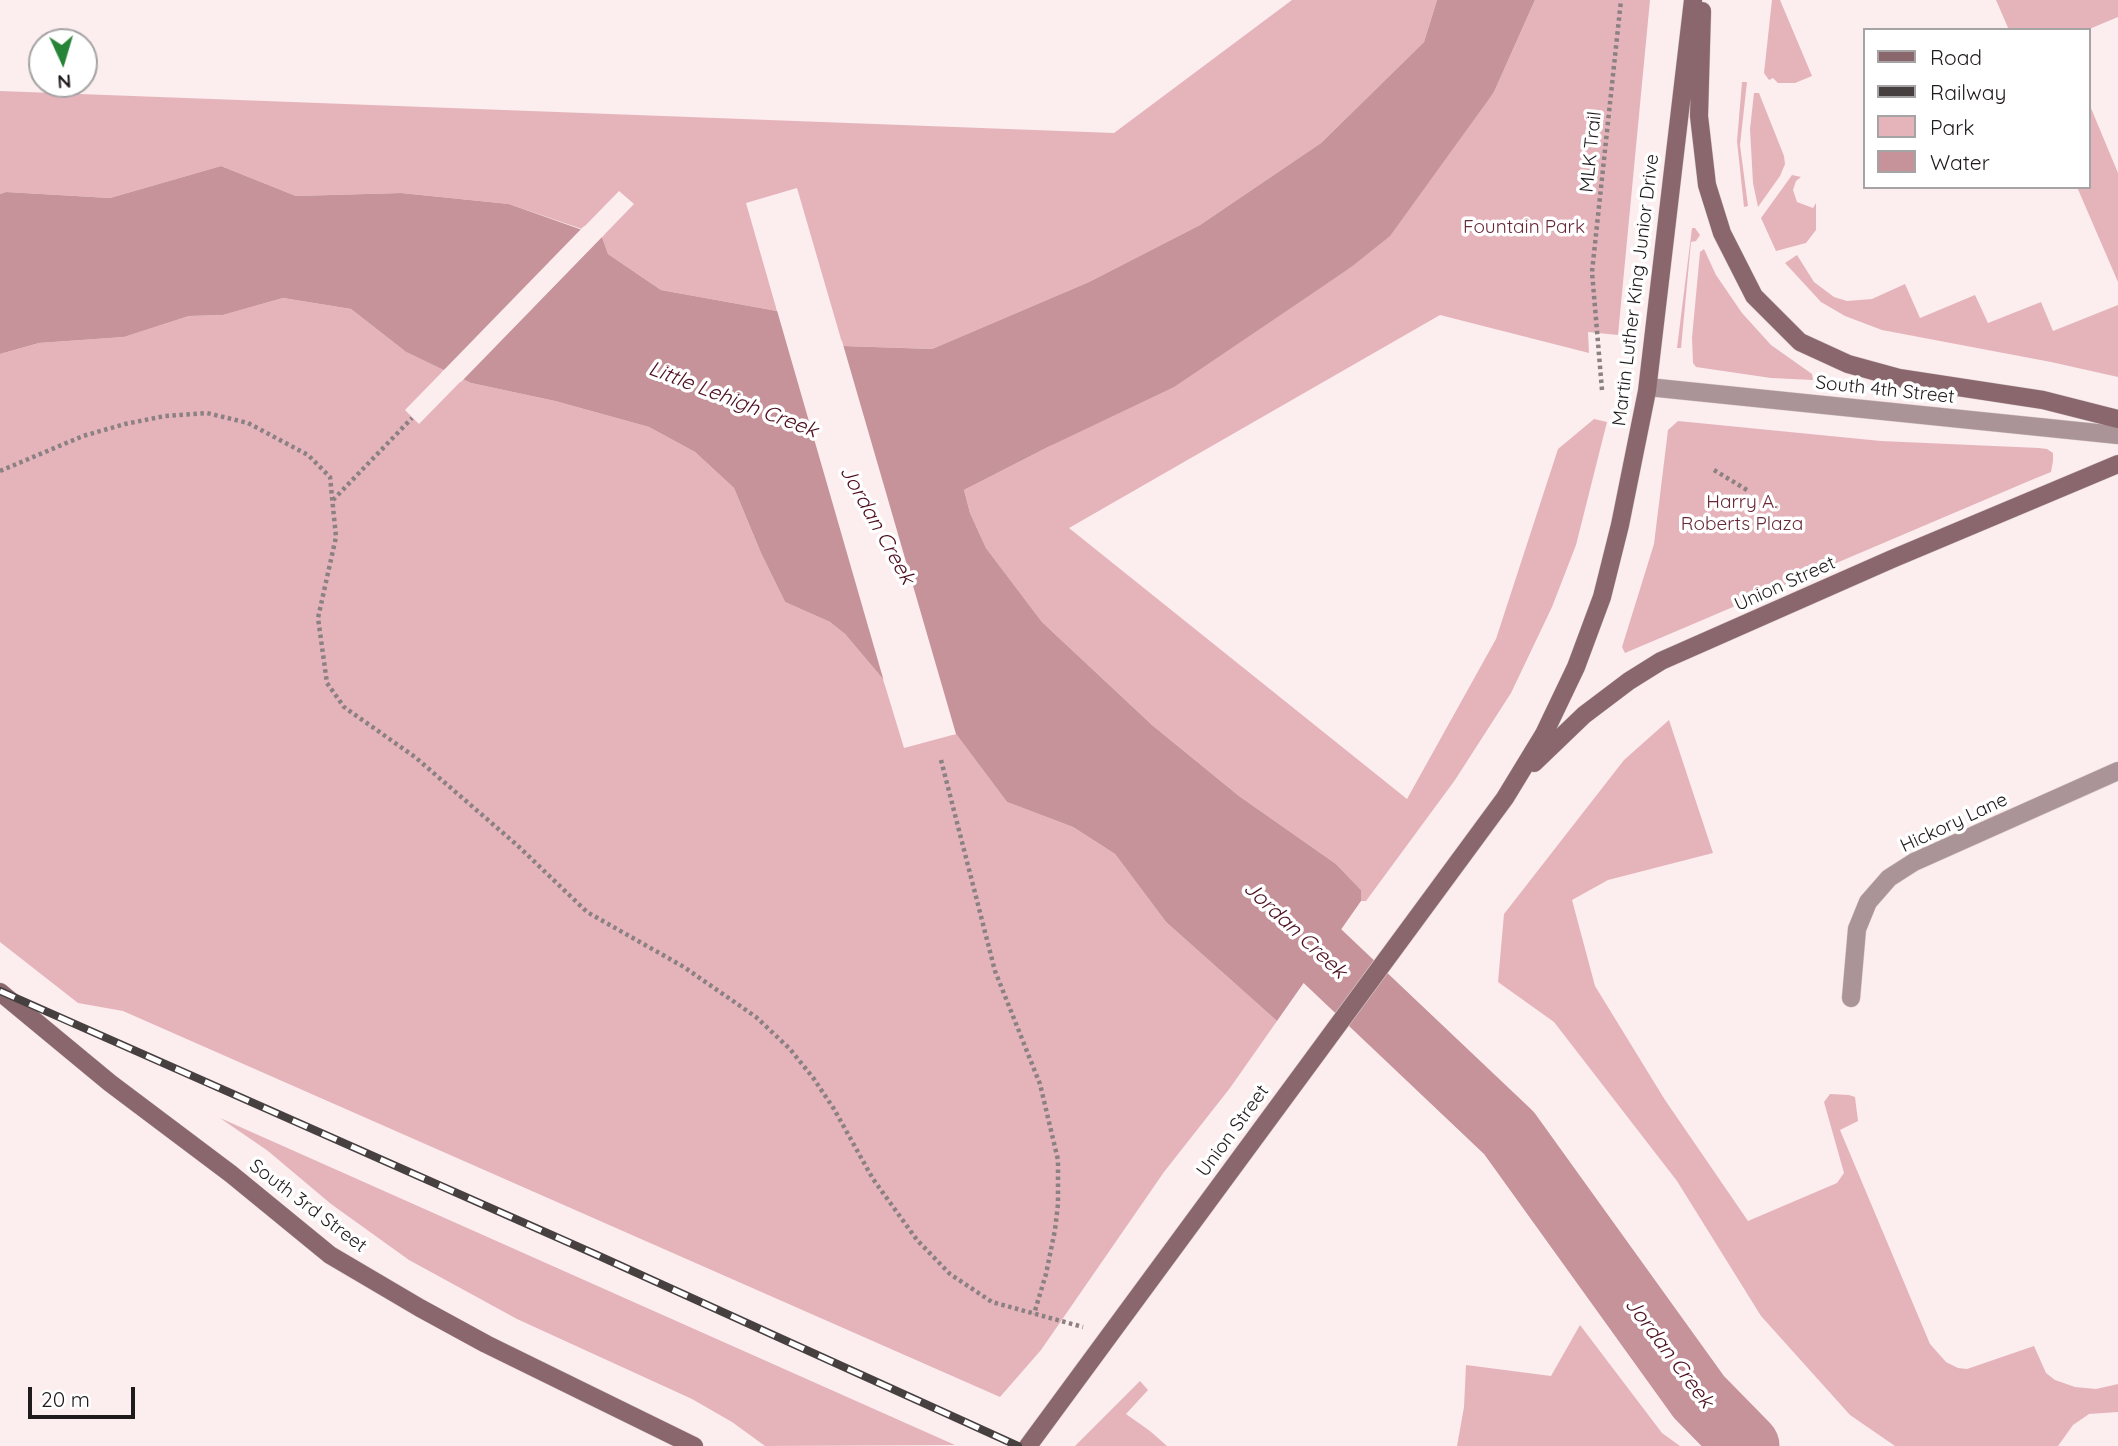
<!DOCTYPE html>
<html>
<head>
<meta charset="utf-8">
<style>
  body { margin:0 }
  #map { position:relative; width:2118px; height:1446px; overflow:hidden; background:#fcedee; font-family:Quicksand,sans-serif }
  canvas { display:block }
  .legend { position:absolute; left:1863px; top:28px; width:228px; height:161px; box-sizing:border-box; background:#fff; border:2px solid #a5a3a4; margin:0; padding:9px 12px; list-style:none; font-size:21px; color:#1f1a1b }
  .legend li { display:flex; align-items:center; gap:14px; height:35px }
  .legend b { width:35px; border:2px solid #a5a3a4 }
  .north { position:absolute; left:28px; top:28px; width:70px; height:70px; box-sizing:border-box; background:#fff; border:2px solid #a5a3a4; border-radius:50%; rotate:176deg; font-size:19px; font-weight:700; line-height:28px; text-align:center; color:#1f1a1b }
  .north::after { content:''; display:block; margin:auto; width:24px; height:32px; background:#258436; clip-path:polygon(50% 0,100% 100%,50% 72%,0 100%) }
  .scale { position:absolute; left:28px; top:1387px; width:107px; height:32px; box-sizing:border-box; border:4px solid #1f1a1b; border-top:0; padding-left:9px; font-size:21px; line-height:24px; white-space:nowrap; color:#1f1a1b; -webkit-text-stroke:5px #fff; paint-order:stroke }
</style>
</head>
<body>
<div id="map">
<canvas width="2118" height="1446"></canvas>
<ul class="legend">
<li><b style="height:9px;background:#89676c"></b>Road</li>
<li><b style="height:9px;background:#474041"></b>Railway</li>
<li><b style="height:19px;background:#e5b4bb"></b>Park</li>
<li><b style="height:19px;background:#c6939a"></b>Water</li>
</ul>
<div class="north">N</div>
<div class="scale">20 m</div>
</div>
<script>
const ctx = document.querySelector('canvas').getContext('2d');
ctx.lineJoin = 'round';
function fillPath(path, color) { ctx.fillStyle = color; ctx.fill(path, 'evenodd'); }
const poly = rows => new Path2D(rows.map(r => 'M' + r).join(''));
function stroke(path, color, width, dash) { ctx.strokeStyle = color; ctx.lineWidth = width; ctx.lineCap = dash ? 'butt' : 'round'; ctx.setLineDash(dash || []); ctx.stroke(path); }
function label(font, color, halo, rows, align = 'center') {
  ctx.font = font + ' Quicksand,sans-serif'; ctx.lineWidth = 7; ctx.setLineDash([]); ctx.textBaseline = 'middle'; ctx.strokeStyle = halo; ctx.fillStyle = color; for (const [text, x, y, turn = 0] of rows) {
    ctx.save(); ctx.translate(x, y); ctx.rotate((+turn || 0) * Math.PI / 180); ctx.textAlign = isNaN(turn) ? turn : align; if (halo) ctx.strokeText(text, 0, 0); ctx.fillText(text, 0, 0); ctx.restore();
  }
}
fillPath(poly([
  [1292,0,1437,0,1424,42,1321,143,1200,225,1089,282,932,349,843,346,797,188,746,203,777,311,661,290,608,254,602,237,634,204,619,191,582,229,509,204,401,193,296,196,221,166,110,198,6,192,0,194,0,91,1114,133],
  [1535,0,1650,0,1618,335,1588,332,1589,353,1440,315,1069,528,1407,799,1496,639,1558,449,1594,419,1607,422,1576,545,1552,607,1511,693,1455,780,1366,901,1361,901,1361,890,1336,864,1239,796,1152,725,1042,622,986,548,970,513,964,490,1050,446,1300,301,1350,268,1494,92],
  [1772,0,1780,0,1812,76,1795,83,1778,83,1773,78,1769,80,1764,73],
  [1996,0,2118,0,2118,17,2087,30,2009,30],
  [1742,82,1747,82,1740,145,1748,206,1744,207,1737,141],
  [1754,93,1759,93,1784,156,1785,164,1780,176,1758,207,1753,183,1750,129],
  [2088,101,2118,173,2118,282,2077,187,2088,187],
  [1792,175,1801,177,1796,181,1793,190,1797,202,1813,208,1816,203,1816,230,1806,243,1776,251,1761,218],
  [1692,228,1695,228,1700,235,1696,241,1691,242,1681,348,1677,348],
  [1704,249,1716,275,1742,313,1771,345,1812,374,1813,380,1771,378,1696,367,1693,363,1692,338,1700,252],
  [1797,255,1814,282,1834,297,1847,301,1872,299,1905,284,1920,318,1975,295,1988,323,2041,302,2053,331,2118,305,2118,377,2051,362,1882,330,1845,316,1821,302,1785,263],
  [283,298,351,309,406,352,444,370,405,410,419,424,463,379,471,383,555,401,649,427,695,452,734,488,761,553,785,602,830,622,845,634,883,679,904,748,956,734,1007,802,1073,827,1115,854,1166,922,1277,1021,1230,1088,1164,1172,1041,1350,1000,1397,123,1011,78,1003,0,942,0,354,39,343,124,337,189,316,223,315],
  [1678,421,1881,441,2039,448,2047,449,2053,453,2053,461,2051,472,2029,481,1625,653,1622,647,1654,544,1668,430],
  [1669,720,1713,853,1608,880,1572,900,1595,986,1665,1100,1748,1221,1837,1183,1844,1173,1824,1102,1830,1094,1849,1095,1855,1097,1858,1121,1840,1130,1930,1344,1946,1362,1958,1368,1967,1369,2034,1346,2046,1373,2055,1380,2075,1387,2096,1389,2118,1384,2118,1412,2089,1414,2073,1425,2058,1446,1895,1446,1850,1415,1761,1316,1677,1181,1554,1022,1498,982,1504,914,1624,760],
  [220,1118,955,1445,765,1446,732,1422,692,1399,517,1319,409,1260,331,1204,268,1151],
  [1580,1325,1662,1433,1680,1446,1457,1446,1464,1407,1466,1365,1551,1376],
  [1140,1381,1148,1390,1126,1414,1150,1431,1167,1446,1075,1446]
]), '#e5b4bb');
fillPath(poly([
  [1437,0,1535,0,1494,92,1390,236,1350,268,1174,387,1050,446,964,490,970,513,986,548,1042,622,1152,725,1239,796,1336,864,1361,890,1361,901,1277,1021,1166,922,1115,854,1073,827,1007,802,956,734,883,679,845,634,830,622,785,602,761,553,734,488,695,452,649,427,555,401,471,383,406,352,351,309,283,298,223,315,189,316,124,337,39,343,0,354,0,194,6,192,110,198,221,166,296,196,401,193,509,204,602,237,608,254,661,290,777,311,843,346,932,349,1089,282,1200,225,1321,143,1424,42]
]), '#c6939a');
fillPath(poly([
  [584,226,604,235,461,382,441,373],
  [776,307,842,341,956,734,951,735,885,685]
]), '#fcedee');
stroke(poly([
  [1259,896,1509,1133,1699,1397,1747,1446]
]), '#c6939a', 65);
const street = poly([
  [1648,387,2118,435],
  [1851,998,1857,929,1868,902,1889,878,1914,862,2118,771]
]);
const secondary = poly([
  [1702,11,1699,116,1707,185,1722,233,1754,296,1800,342,1848,364,1899,378,2043,400,2118,419],
  [1534,763,1584,715,1629,681,1661,661,1892,559,2118,464],
  [0,992,110,1083,231,1174,330,1255,420,1308,486,1344,694,1446],
  [1028,1446,1505,798,1544,734,1576,667,1602,597,1620,525,1647,391,1693,0]
]);
stroke(street, '#d9cbcc', 19);
stroke(secondary, '#d9cbcc', 19);
stroke(poly([
  [1602,390,1592,272,1621,0],
  [1714,470,1747,490],
  [0,471,83,436,125,424,165,416,207,413,248,423,308,455,330,477,336,537,318,618,327,683,344,707,415,757,517,845,587,912,684,967,756,1017,790,1049,814,1079,834,1109,873,1179,917,1240,950,1274,992,1302,1083,1327],
  [333,500,412,418],
  [941,760,995,971,1040,1084,1058,1160,1058,1204,1055,1230,1046,1274,1034,1314]
]), '#8b8182', 4.5, [3.5, 3.5]);
stroke(street, '#ab9497', 18);
stroke(secondary, '#89676c', 18);
const rail = poly([
  [0,991,597,1255,1018,1446]
]);
stroke(rail, '#474041', 8);
stroke(rail, '#fff', 5, [16]);
label('19px', '#1f1a1b', '#fff', [
  ["MLK Trail",1591,152,-84],
  ["Martin Luther King Junior Drive",1636,290,-83],
  ["South 4th Street",1885,390,6],
  ["Union Street",1785,584,-24],
  ["Hickory Lane",1954,823,-25],
  ["Union Street",1233,1131,-54],
  ["South 3rd Street",308,1206,37]
]);
label('19px', '#682836', '#fff', [
  ["Fountain Park",1524,227],
  ["Harry A.",1742,502],
  ["Roberts Plaza",1742,524]
]);
label('italic 21px', '#4c0d1f', '#fff', [
  ["Little Lehigh Creek",733,400,21],
  ["Jordan Creek",877,525,61],
  ["Jordan Creek",1295,930,43],
  ["Jordan Creek",1669,1353,53]
]);
</script>
</body>
</html>
